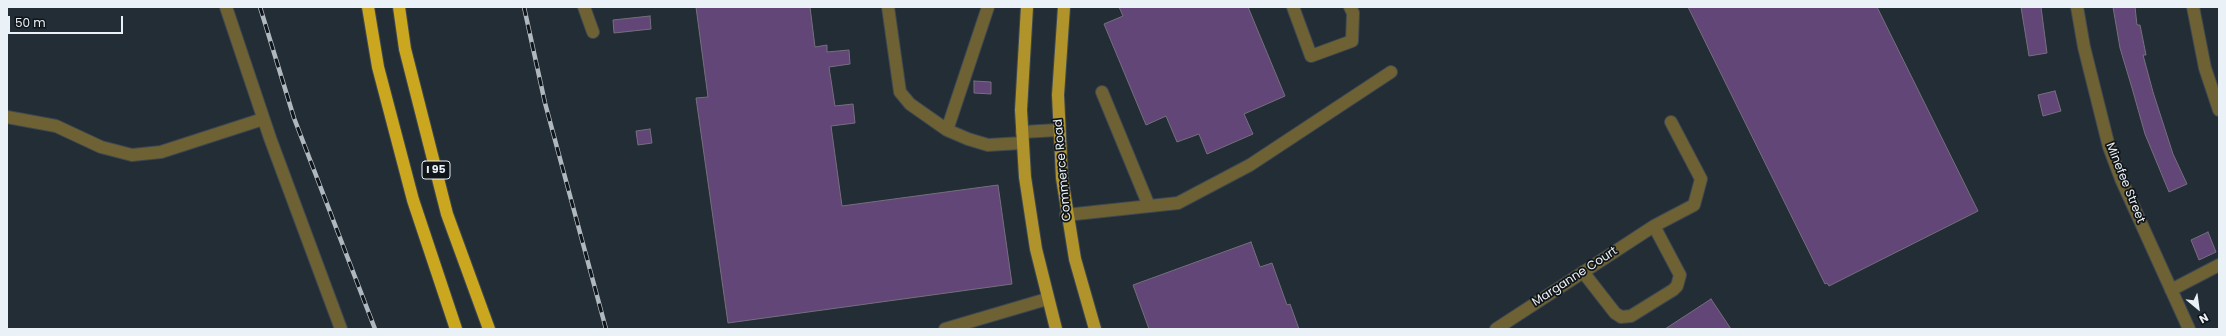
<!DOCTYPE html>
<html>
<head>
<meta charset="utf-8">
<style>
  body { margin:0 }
  #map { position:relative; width:2226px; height:336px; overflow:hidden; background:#222d36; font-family:Poppins,sans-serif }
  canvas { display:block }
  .frame { position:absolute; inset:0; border:8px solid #eaf1f7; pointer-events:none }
  .north { position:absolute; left:2178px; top:288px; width:40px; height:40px; -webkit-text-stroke:3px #101519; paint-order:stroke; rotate:151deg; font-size:11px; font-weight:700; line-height:16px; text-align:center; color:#eaf1f7 }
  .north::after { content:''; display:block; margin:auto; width:14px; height:18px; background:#eaf1f7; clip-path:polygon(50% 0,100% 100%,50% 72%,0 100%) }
  .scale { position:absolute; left:8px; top:16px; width:115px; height:18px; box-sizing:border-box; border:2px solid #eaf1f7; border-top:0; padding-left:5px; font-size:12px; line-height:14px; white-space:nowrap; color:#eaf1f7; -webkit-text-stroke:3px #101519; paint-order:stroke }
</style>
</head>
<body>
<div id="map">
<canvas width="2226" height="336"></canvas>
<div class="frame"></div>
<div class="north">N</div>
<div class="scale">50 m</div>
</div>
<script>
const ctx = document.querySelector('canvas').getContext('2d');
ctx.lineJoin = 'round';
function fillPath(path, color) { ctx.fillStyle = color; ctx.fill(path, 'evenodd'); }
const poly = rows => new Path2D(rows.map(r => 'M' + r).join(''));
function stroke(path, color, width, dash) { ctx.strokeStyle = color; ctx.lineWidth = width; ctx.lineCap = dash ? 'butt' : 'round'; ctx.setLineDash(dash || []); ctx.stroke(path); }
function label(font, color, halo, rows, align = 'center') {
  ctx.font = font + ' Poppins,sans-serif'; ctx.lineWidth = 3.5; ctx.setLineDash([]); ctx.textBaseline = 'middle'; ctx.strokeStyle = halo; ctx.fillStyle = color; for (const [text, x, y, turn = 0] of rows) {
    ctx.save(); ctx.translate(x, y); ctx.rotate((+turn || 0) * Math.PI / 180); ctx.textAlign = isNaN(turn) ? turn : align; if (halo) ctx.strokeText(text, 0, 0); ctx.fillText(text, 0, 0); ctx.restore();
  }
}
const building = poly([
  [696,7,810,7,815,47,827,45,827,52,849,50,850,64,829,67,835,106,853,104,855,123,831,126,842,206,998,185,1012,284,728,323,696,98,708,97,696,7],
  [1119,7,1248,7,1285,96,1244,114,1253,134,1207,154,1199,134,1177,142,1166,116,1146,125,1104,24,1123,16,1119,7],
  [1688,7,1877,7,1978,211,1829,286,1827,283,1825,284,1688,7],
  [2021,7,2041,7,2047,53,2029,56,2021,7],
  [2113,7,2135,7,2137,25,2140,25,2146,55,2143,55,2153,92,2173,154,2187,184,2169,192,2145,134,2132,88,2120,48,2113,7],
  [650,16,651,29,614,33,613,20,650,16],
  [974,81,991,82,991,94,974,93,974,81],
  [2055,91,2061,111,2043,116,2038,95,2055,91],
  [650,129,652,143,638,145,636,131,650,129],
  [2208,232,2216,252,2199,260,2191,240,2208,232],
  [1251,242,1260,267,1272,263,1287,305,1290,304,1299,329,1149,329,1133,285,1251,242],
  [1711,299,1731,329,1665,329,1711,299]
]);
fillPath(building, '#614677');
stroke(building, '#766f7d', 1);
const minor = poly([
  [226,7,270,138,341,329],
  [584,7,593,32],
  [888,7,900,92,910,104,947,130,968,139,988,145,1022,143],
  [1293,7,1311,56,1352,41,1353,13,1350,7],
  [2077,7,2084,47,2109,147,2121,179,2189,329],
  [2193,7,2205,68,2219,110],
  [1102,92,1149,206],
  [7,117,56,126,101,147,132,155,161,152,263,119],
  [947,130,988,7],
  [1022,132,1058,130],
  [1066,215,1178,203,1250,165,1391,72],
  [1583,272,1615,313,1621,317,1631,316,1673,290,1677,286,1680,275,1654,226],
  [2171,290,2219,265],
  [945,329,1047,299],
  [1496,329,1654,226,1694,205,1701,179,1671,122]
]);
const major = poly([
  [1027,7,1021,110,1025,177,1036,249,1056,329],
  [1064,7,1058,95,1062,178,1075,259,1095,329]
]);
const highway = poly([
  [368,7,378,67,413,200,456,329],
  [399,7,405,49,447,214,489,329]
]);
stroke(minor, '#3e4851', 14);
stroke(major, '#3e4851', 14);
stroke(highway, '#3e4851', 14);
stroke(minor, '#6e6134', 12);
stroke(major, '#b0932b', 12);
stroke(highway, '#cba71f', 12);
const rail = poly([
  [260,7,294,118,375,329],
  [524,7,545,103,606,329]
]);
stroke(rail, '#b0b8bf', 4.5);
stroke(rail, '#101519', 3, [9]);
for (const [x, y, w] of [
  [436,170,28]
]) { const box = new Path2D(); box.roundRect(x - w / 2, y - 9, w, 18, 3); ctx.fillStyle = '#101519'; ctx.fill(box); stroke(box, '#eaf1f7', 1); }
label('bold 11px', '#eaf1f7', null, [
  ["I 95",436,170]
]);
label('12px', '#eaf1f7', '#101519', [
  ["Commerce Road",1063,170,-95],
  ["Minefee Street",2125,183,68],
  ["Marganne Court",1575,277,-33]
]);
</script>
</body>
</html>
